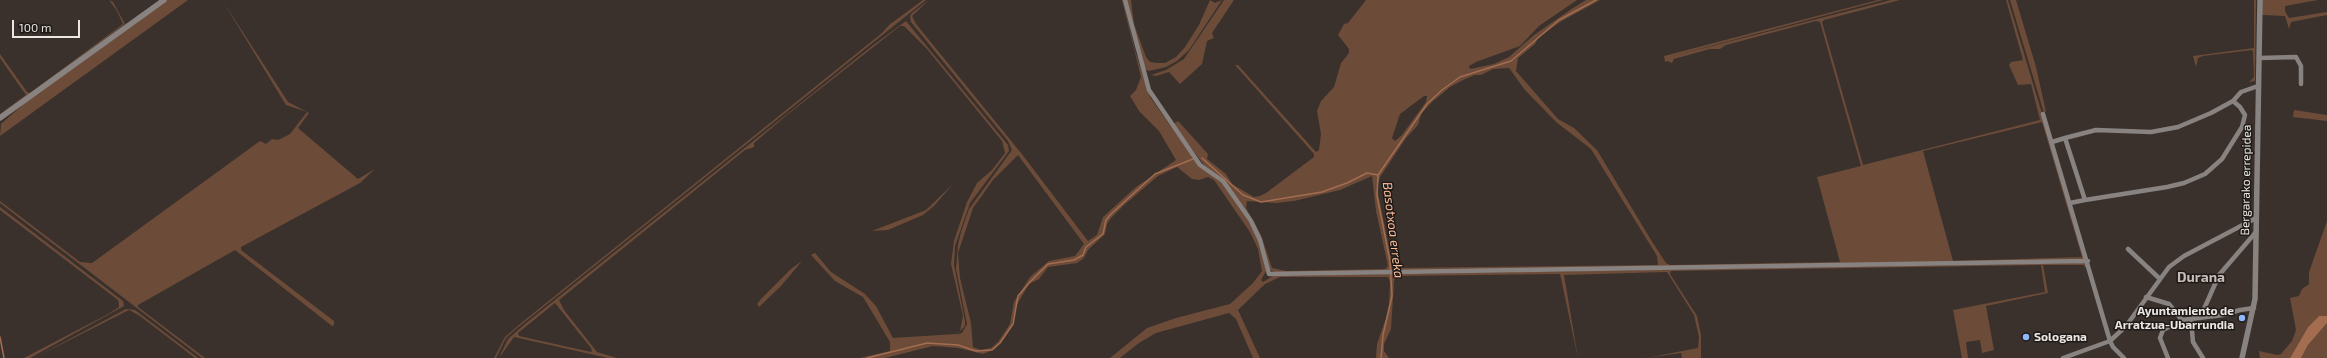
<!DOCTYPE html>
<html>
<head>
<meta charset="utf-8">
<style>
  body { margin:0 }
  #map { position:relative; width:2327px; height:358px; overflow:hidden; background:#3a312c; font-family:"Exo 2",sans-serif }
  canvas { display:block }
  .scale { position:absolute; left:12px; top:20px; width:68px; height:18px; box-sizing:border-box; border:2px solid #ede7e3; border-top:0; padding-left:5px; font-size:12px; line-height:14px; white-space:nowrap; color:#ede7e3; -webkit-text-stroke:3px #1e1a18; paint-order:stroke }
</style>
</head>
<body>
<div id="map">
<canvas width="2327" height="358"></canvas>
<div class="scale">100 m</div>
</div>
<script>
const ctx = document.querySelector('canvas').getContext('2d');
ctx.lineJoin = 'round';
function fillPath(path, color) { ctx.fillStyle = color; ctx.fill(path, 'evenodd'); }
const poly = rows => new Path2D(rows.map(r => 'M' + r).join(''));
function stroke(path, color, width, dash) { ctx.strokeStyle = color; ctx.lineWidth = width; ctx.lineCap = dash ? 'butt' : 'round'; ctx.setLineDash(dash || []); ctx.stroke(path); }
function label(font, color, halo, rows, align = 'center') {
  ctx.font = font + ' "Exo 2",sans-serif'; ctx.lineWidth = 3; ctx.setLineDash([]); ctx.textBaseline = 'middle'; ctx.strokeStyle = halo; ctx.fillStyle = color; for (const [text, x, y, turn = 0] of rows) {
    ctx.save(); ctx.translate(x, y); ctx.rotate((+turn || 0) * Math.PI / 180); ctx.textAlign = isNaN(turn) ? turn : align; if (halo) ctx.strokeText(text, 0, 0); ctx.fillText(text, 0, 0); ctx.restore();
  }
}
fillPath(poly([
  [109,0,113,2,125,24,0,116,0,114,26,95,0,58,0,54,27,92,30,93,123,24,117,11],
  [167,0,188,0,0,136,1,124,26,102],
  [222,0,288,102,309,113,298,128,358,179,375,169,360,183,241,247,241,250,334,321,334,325,332,326,235,250,138,305,138,307,205,358,202,358,0,203,0,201,80,262,92,263,260,141,266,144,272,139,278,140,290,134,307,112,286,105],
  [923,0,926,0,516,329,506,338,496,358,494,358,505,337,520,324,882,33,889,25],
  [929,0,912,16,916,24,1021,153,1088,241,1097,235,1103,217,1136,187,1176,160,1159,131,1139,111,1130,96,1136,90,1141,77,1122,0,1123,0,1136,54,1150,97,1197,163,1221,181,1247,219,1257,236,1266,271,1261,280,1263,282,1273,276,2082,263,2086,265,2087,269,2083,265,2043,265,2048,293,1986,306,1994,350,1982,353,1980,340,1966,342,1968,358,1962,358,1953,310,2045,292,2041,265,1671,271,1670,274,1697,316,1701,335,1701,358,1682,358,1681,353,1646,358,1698,348,1699,337,1694,315,1667,272,1564,275,1578,358,1560,274,1397,276,1394,281,1391,329,1384,344,1384,351,1389,358,1376,358,1377,344,1386,318,1389,304,1390,282,1388,277,1280,277,1265,284,1238,310,1260,358,1253,358,1236,319,1229,313,1156,333,1139,343,1120,358,1110,358,1147,328,1176,318,1230,304,1253,283,1262,271,1258,249,1250,232,1214,180,1208,177,1199,180,1192,179,1177,167,1158,176,1124,205,1111,218,1107,224,1105,234,1088,250,1084,258,1077,263,1048,267,1039,279,1029,284,1016,306,1011,328,995,349,983,354,958,348,933,346,885,358,860,358,890,351,890,342,863,297,835,281,811,255,815,253,831,272,865,294,876,306,893,338,956,334,960,331,963,316,951,264,954,241,967,202,977,183,992,170,1005,153,1002,141,927,49,904,26,900,26,787,115,754,143,754,147,745,150,559,300,564,310,597,352,617,358,608,358,514,337,499,358,508,339,525,324,872,46,906,21,1008,145,1009,151,970,203,955,246,954,265,965,321,965,326,956,335,962,333,967,324,956,269,958,245,961,232,969,209,1012,150,1008,141,911,22,910,16,912,13],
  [1018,155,1084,244,1075,256,1049,261,1030,277,1014,302,1010,324,998,342,991,348,981,350,973,347,971,323,960,278,958,253,973,208,993,180],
  [555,303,591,348,592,351,591,352,519,336,518,333],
  [1126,0,1131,0,1134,24,1146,57,1150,62,1157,63,1165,63,1176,57,1185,47,1199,25,1210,0,1215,3,1222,0,1189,50,1177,61,1166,67,1149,71,1145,69],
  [1224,0,1234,0,1212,33,1214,38,1207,41,1202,64,1180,84,1169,72,1156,76,1151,75,1166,70,1184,59],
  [1366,0,1577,0,1539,26,1520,46,1476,62,1469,66,1470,69,1494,64,1509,57,1534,35,1573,8,1586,0,1600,0,1560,22,1538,38,1535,44,1518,58,1516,71,1558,119,1574,128,1597,150,1651,240,1666,263,1670,265,1840,262,1817,177,1861,166,1820,22,1816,21,1726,45,1720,49,1710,49,1674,59,1672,63,1667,61,1665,62,1664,56,1878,0,1883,0,1669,57,1891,0,1900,0,1824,20,1822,22,1863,165,2040,120,2031,84,2018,85,2009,65,2011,62,2023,60,2006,0,2008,0,2085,257,2083,260,1277,273,1272,271,1269,269,1261,239,1222,178,1204,165,1173,124,1178,121,1179,122,1208,154,1207,159,1226,174,1232,184,1254,197,1260,196,1266,193,1314,157,1314,154,1235,65,1238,65,1316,152,1319,150,1321,134,1317,111,1321,101,1334,87,1341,63,1349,53,1349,49,1338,35,1344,24,1348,23],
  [1509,68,1525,90,1556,122,1591,149,1657,256,1658,265,1393,268,1377,188,1380,177,1406,138,1418,125,1421,114,1432,102,1450,87,1465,79,1475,75,1481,75,1493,69],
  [1424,96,1427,96,1426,102,1402,135,1395,141,1392,138,1400,114],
  [2042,122,2082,257,1953,261,1923,151],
  [1372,176,1376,211,1388,266,1385,269,1286,271,1272,268,1261,235,1246,208,1247,201,1276,203,1294,201,1340,190],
  [2010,0,2016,0,2036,67,2046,112,2044,113],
  [2254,0,2256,0,2255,81,2249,82,2254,77,2253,52,2252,50,2203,56,2198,58,2196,67,2193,56,2254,48],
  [2262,0,2318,0,2285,6,2285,11,2289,18,2327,12,2327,15,2291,22,2289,29,2285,16,2262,15],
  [2294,110,2327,115,2327,121,2293,117],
  [953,184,934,206,923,215,888,230,872,231,926,210],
  [0,207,123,301,124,306,30,358,24,358,110,313,119,307,119,304,118,300,0,210],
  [2327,221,2327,316,2319,316,2308,327,2290,358,2260,358,2259,351,2277,355,2281,354,2292,341,2296,330,2290,298,2299,296,2302,289,2309,284,2309,272],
  [802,261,781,286,759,307,757,304,761,299,791,269],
  [126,309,135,310,198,358,195,358,140,316,129,310,34,358],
  [2327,323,2327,358,2301,358,2308,345]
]), '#6c4b39');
fillPath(poly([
  [2319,316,2327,316,2327,323,2308,345,2301,358,2290,358,2308,327]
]), '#a46d50');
stroke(poly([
  [1202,158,1243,195,1261,202,1322,192,1347,183,1367,173,1378,175],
  [0,337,4,358],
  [867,358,927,343,958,345,976,351,992,350,1000,343,1013,324,1018,296,1030,282,1048,264,1074,260,1083,255,1086,247,1103,234,1106,220,1111,214,1155,174,1193,159],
  [1381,358,1383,335,1392,296,1390,261,1377,196,1378,175,1427,104,1442,90,1460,77,1511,61,1559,20,1596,0]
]), '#a46d50', 1.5);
stroke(poly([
  [1125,0,1149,90,1200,165,1223,181,1251,221,1260,240,1269,274,2088,261],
  [2259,58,2296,57,2301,66,2301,84],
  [2233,101,2240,107,2245,115,2242,127,2222,159,2205,174,2184,183,2167,187,2085,200,2065,138,2096,130,2151,132,2178,127,2211,113,2233,101,2241,92,2258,86],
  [2043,114,2110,341,2113,347,2124,358],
  [2052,142,2065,138],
  [2070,203,2085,200],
  [2128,249,2160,279],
  [2146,297,2169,304,2182,320],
  [2200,318,2219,275,2256,232],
  [2191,320,2193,342,2203,358],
  [2063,358,2110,341,2126,326,2169,267,2184,256,2256,218],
  [2168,358,2160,338,2163,330,2182,320,2223,315,2240,310,2254,308]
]), '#888380', 4.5);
stroke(poly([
  [0,118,164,0],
  [2242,358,2255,299,2260,0]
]), '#888380', 5.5);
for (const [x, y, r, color] of [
  [2242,318,4,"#8db9fc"],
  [2026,337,4,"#8db9fc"]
]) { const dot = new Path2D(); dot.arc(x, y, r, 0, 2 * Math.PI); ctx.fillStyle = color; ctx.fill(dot); stroke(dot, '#1e1a18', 1.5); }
label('12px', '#ede7e3', '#1e1a18', [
  ["Bergarako errepidea",2246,180,-89]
]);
label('bold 12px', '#ede7e3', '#1e1a18', [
  ["Ayuntamiento de",2234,311],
  ["Arratzua-Ubarrundia",2234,325],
  ["Sologana",2034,337,"left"]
], 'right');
label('italic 13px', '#fdbb98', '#1e1a18', [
  ["Basotxoa erreka",1393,230,83]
]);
label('bold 14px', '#c8bcb6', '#1e1a18', [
  ["Durana",2201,277]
]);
</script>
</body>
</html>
